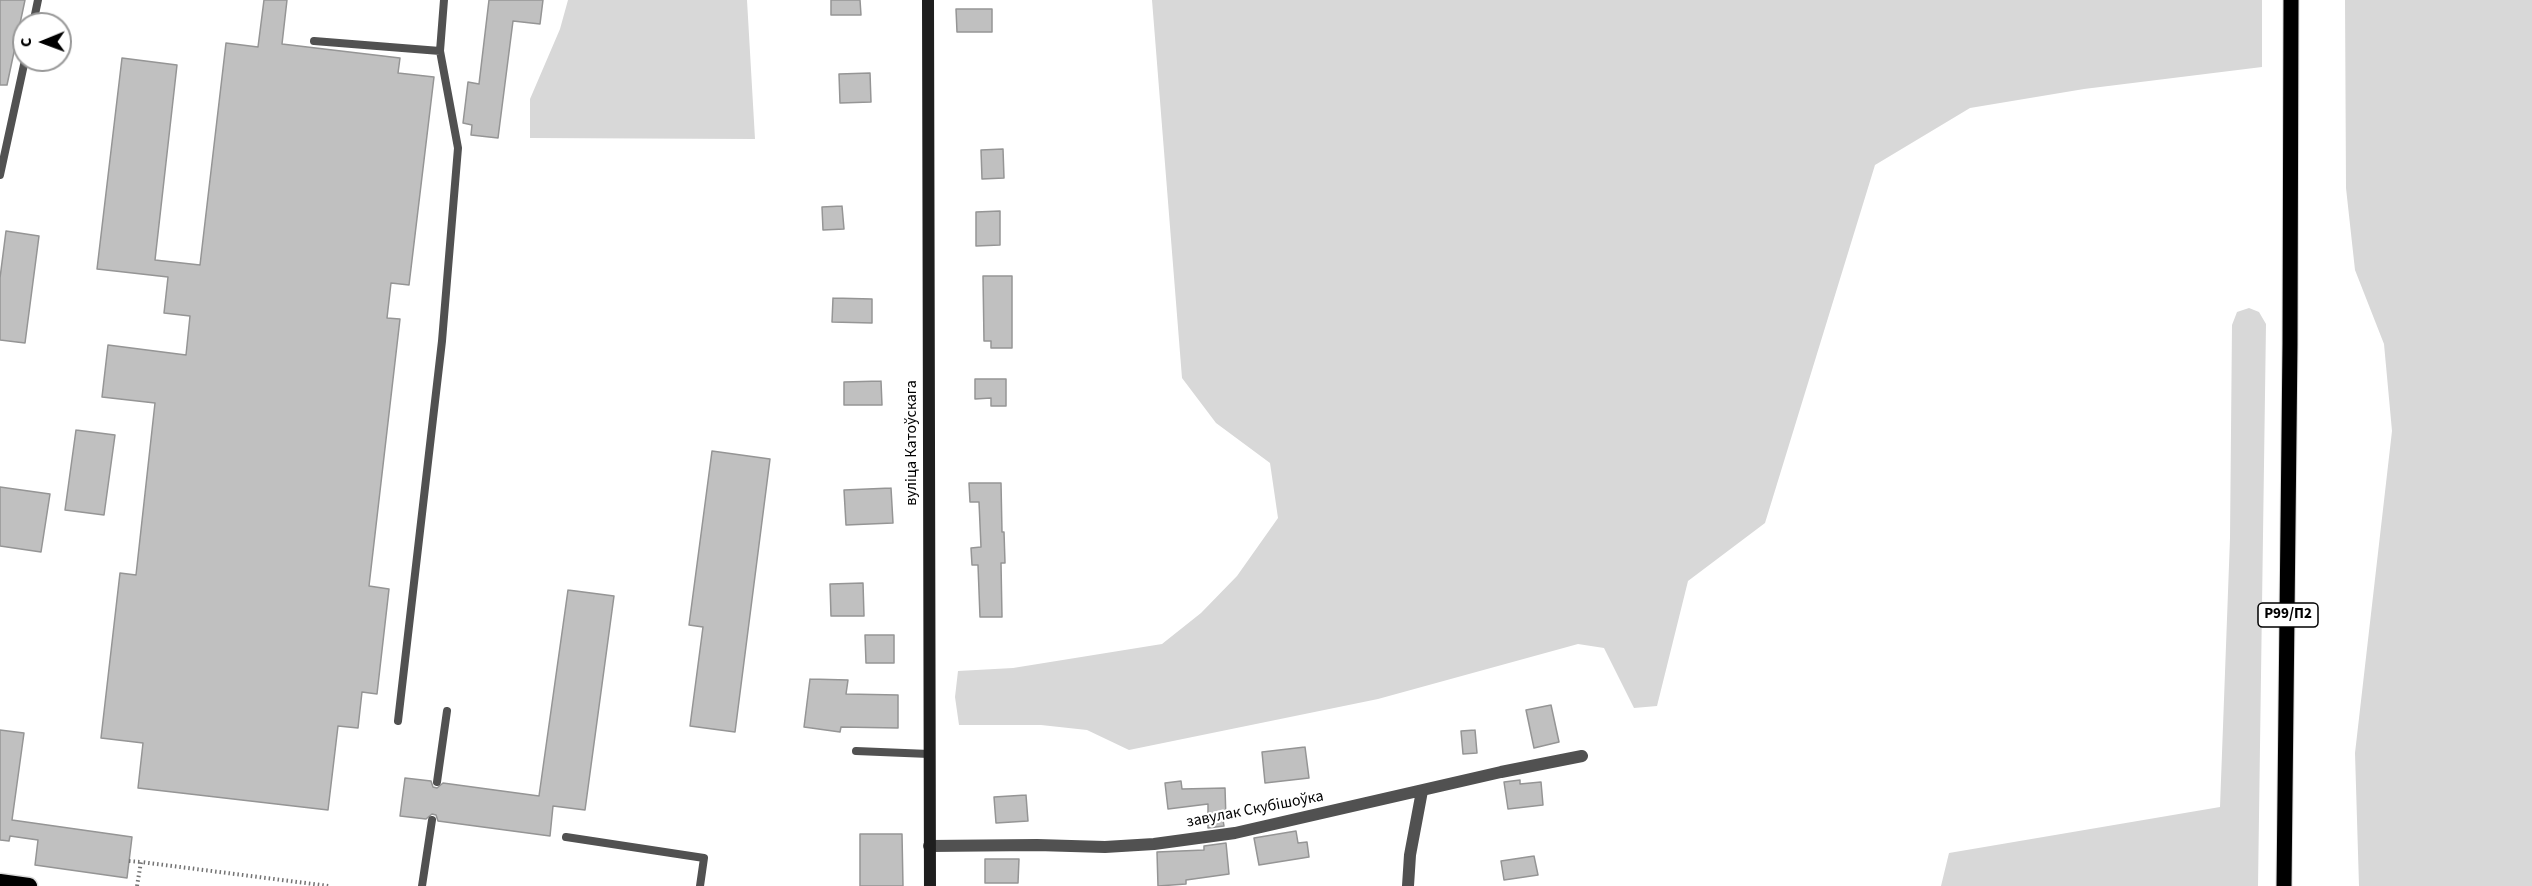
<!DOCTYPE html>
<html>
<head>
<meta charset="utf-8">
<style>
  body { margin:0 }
  #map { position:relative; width:2532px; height:886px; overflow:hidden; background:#fff; font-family:"Source Sans 3",sans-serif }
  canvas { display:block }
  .north { position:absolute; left:12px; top:12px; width:60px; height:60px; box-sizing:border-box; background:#fff; border:2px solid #999; border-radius:50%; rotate:269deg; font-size:16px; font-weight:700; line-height:24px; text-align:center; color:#000 }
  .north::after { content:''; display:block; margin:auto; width:21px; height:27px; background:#000; clip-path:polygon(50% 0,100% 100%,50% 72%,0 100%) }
</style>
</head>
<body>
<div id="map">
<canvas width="2532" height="886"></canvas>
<div class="north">С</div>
</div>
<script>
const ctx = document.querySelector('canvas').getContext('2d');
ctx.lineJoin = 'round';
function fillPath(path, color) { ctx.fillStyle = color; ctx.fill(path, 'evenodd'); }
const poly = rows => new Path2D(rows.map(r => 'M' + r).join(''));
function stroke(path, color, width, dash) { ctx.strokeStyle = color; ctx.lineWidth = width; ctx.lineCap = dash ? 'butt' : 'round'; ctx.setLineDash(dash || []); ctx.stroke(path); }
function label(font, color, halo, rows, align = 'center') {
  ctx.font = font + ' "Source Sans 3",sans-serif'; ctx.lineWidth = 4.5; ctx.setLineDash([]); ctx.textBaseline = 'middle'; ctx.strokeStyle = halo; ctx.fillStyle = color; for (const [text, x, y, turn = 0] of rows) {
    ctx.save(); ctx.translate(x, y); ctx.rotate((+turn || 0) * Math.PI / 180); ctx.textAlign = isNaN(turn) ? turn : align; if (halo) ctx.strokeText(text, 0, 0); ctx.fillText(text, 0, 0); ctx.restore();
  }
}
fillPath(poly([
  [568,0,747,0,755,139,530,138,530,99,560,29],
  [1152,0,2262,0,2262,67,2084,89,1970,108,1875,165,1765,523,1688,581,1657,706,1634,708,1604,648,1578,644,1378,699,1129,750,1087,730,1041,725,959,725,955,697,958,671,1013,668,1162,644,1201,613,1237,576,1278,518,1270,463,1216,423,1182,378],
  [2345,0,2532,0,2532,886,2359,886,2355,753,2392,431,2384,344,2355,270,2346,188],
  [2249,308,2259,312,2266,324,2258,886,1941,886,1949,853,2220,807,2230,538,2232,325,2237,312]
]), '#d8d8d8');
const building = poly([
  [0,0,25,0,7,85,0,85,0,0],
  [264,0,287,0,282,44,400,58,398,73,434,77,409,285,391,283,387,318,400,319,369,586,389,589,377,694,362,692,358,728,338,726,328,810,138,788,143,743,101,738,120,573,136,575,155,403,102,397,108,345,186,355,190,316,164,313,168,277,97,269,122,58,177,65,155,260,200,265,226,43,258,47,264,0],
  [489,0,543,0,540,24,513,21,498,138,471,135,472,125,463,123,468,82,479,84,489,0],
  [831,0,860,0,861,15,831,15,831,0],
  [956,9,992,9,992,32,957,32,956,9],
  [870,73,871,102,840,103,839,74,870,73],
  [1003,149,1004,178,982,179,981,150,1003,149],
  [842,206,844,229,823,230,822,207,842,206],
  [1000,211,1000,245,976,246,976,212,1000,211],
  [6,231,39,236,25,343,0,340,0,278,6,231],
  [983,276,1012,276,1012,348,991,348,991,341,984,341,983,276],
  [833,298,872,299,872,323,832,322,833,298],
  [975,379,1006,379,1006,406,991,406,991,398,975,399,975,379],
  [881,381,882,405,844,405,844,382,881,381],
  [76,430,115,435,104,515,65,510,76,430],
  [712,451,770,459,735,732,690,726,703,627,689,625,712,451],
  [969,483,1001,483,1002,532,1004,532,1005,563,1001,563,1002,617,980,617,978,565,972,565,971,548,981,547,979,502,970,502,969,483],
  [0,487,50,494,41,552,0,546,0,487],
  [891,488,893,523,846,525,844,490,891,488],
  [863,583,864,616,831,616,830,584,863,583],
  [568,590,614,596,585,810,553,806,550,836,438,821,436,815,432,814,426,819,400,816,405,778,431,781,433,787,437,788,443,783,539,796,568,590],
  [865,635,894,635,894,663,866,663,865,635],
  [810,679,848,680,846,694,898,695,898,728,841,727,840,732,804,727,810,679],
  [1551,705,1559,742,1534,748,1526,710,1551,705],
  [0,730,24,733,12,820,132,837,127,878,35,865,38,840,10,836,9,841,0,840,0,730],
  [1475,730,1477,753,1463,754,1461,731,1475,730],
  [1305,747,1309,778,1265,783,1262,752,1305,747],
  [1520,780,1520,784,1541,782,1543,805,1508,809,1504,782,1520,780],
  [1181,781,1182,789,1225,788,1226,820,1223,820,1224,826,1208,828,1208,804,1168,809,1165,783,1181,781],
  [1026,795,1028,821,996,823,994,797,1026,795],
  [1296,831,1298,843,1307,842,1309,857,1259,865,1254,838,1296,831],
  [860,834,902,834,903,886,860,886,860,834],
  [1226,843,1229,874,1186,880,1186,884,1158,886,1157,852,1204,850,1204,846,1226,843],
  [1534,856,1538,875,1504,880,1501,861,1534,856],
  [985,859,1019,859,1018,883,985,883,985,859]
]);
fillPath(building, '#c0c0c0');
stroke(building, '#959595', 1.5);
const primary = poly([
  [2284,886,2290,344,2291,0]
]);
const trunk = poly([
  [0,882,29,886]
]);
stroke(primary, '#dbdbdb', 17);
stroke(trunk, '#dbdbdb', 19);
stroke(poly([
  [129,861,141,862],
  [137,886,141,862,329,886]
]), '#737373', 4, [1.5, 3]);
stroke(poly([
  [33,24,38,0],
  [314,41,440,51,444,0],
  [0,175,25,60],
  [398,721,442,341,458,148,440,51],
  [856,751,929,754],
  [437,782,447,711],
  [566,837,704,858,700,886],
  [422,886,432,820]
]), '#515151', 8);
stroke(poly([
  [929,846,1037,845,1105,847,1154,844,1235,833,1501,772,1582,756],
  [1408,886,1410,855,1422,791]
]), '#515151', 12);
stroke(poly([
  [928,0,930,886]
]), '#1e1e1e', 12);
stroke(primary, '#000', 15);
stroke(trunk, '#000', 16);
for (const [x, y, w] of [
  [2288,615,60]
]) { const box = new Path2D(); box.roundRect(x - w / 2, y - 12, w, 24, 4.5); ctx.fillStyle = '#fff'; ctx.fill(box); stroke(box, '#000', 1.5); }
label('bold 15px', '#000', null, [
  ["Р99/П2",2288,615]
]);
label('16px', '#000', '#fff', [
  ["вуліца Катоўскага",912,443,-90],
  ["завулак Скубішоўка",1255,810,-11]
]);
</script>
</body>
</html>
